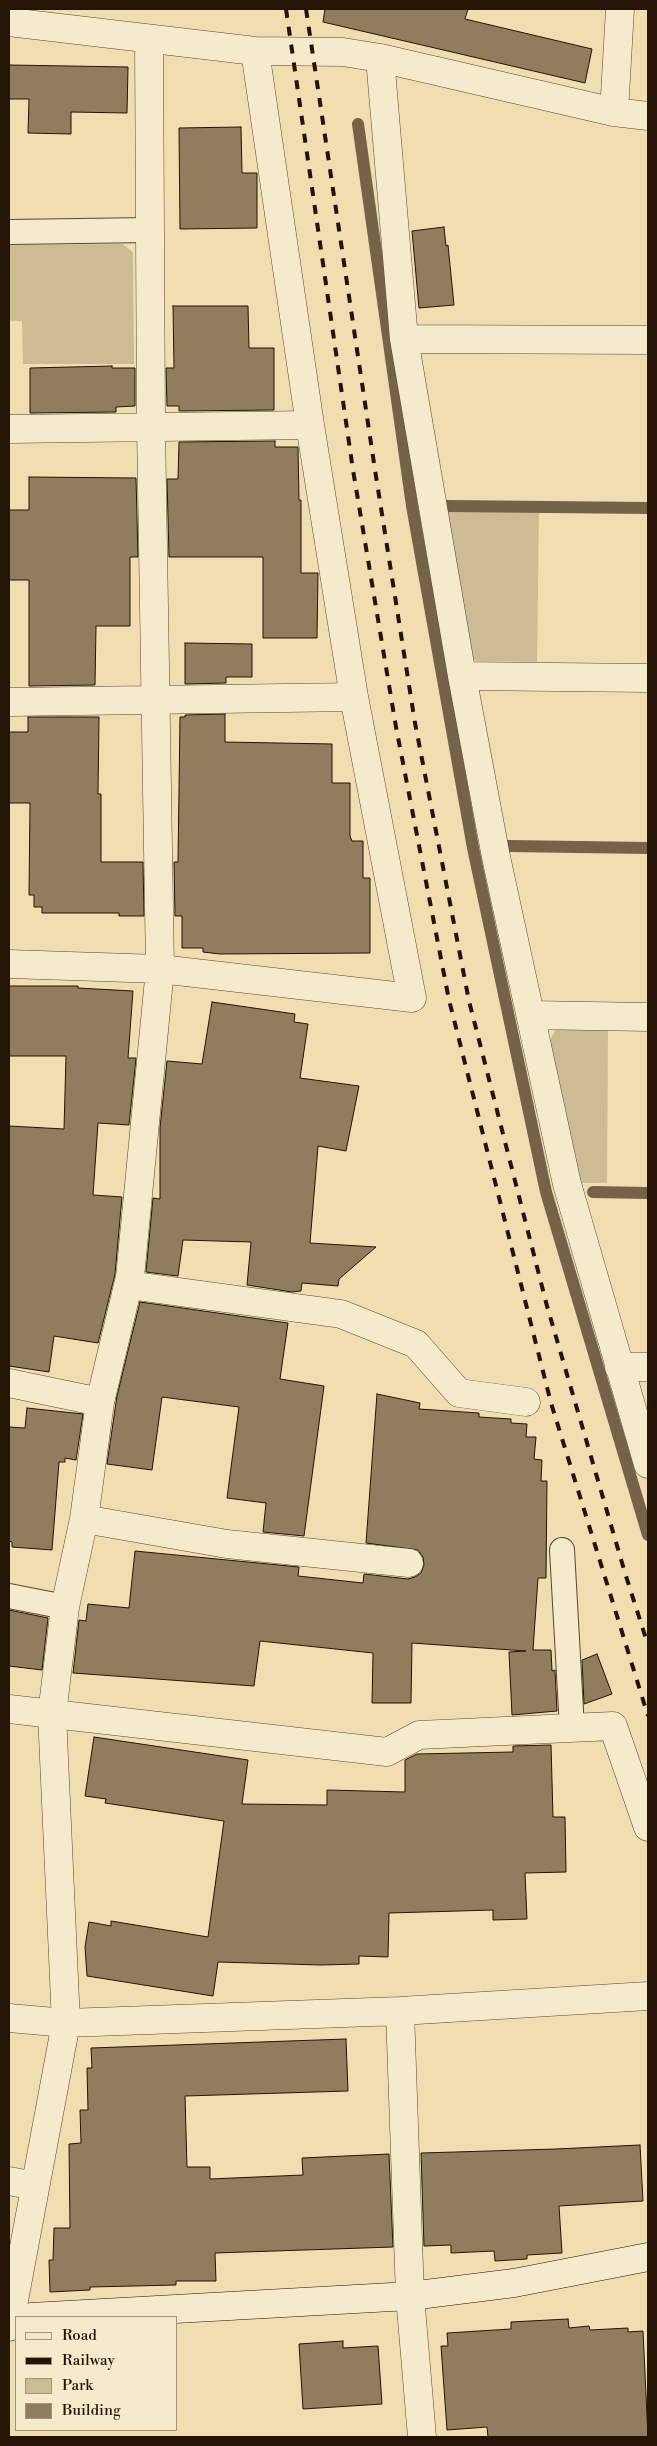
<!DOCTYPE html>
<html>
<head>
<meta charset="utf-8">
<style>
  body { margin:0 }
  #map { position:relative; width:657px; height:2446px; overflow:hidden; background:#f0deb1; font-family:"Libre Bodoni",serif }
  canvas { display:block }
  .frame { position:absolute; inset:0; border:10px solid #251305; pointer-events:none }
  .legend { position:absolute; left:15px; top:2316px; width:162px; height:115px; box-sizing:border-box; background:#f5eacc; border:1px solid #a2947c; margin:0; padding:6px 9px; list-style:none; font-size:15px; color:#251305 }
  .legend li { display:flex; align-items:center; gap:10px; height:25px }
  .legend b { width:25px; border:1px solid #a2947c }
</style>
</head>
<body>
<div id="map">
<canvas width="657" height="2446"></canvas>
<div class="frame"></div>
<ul class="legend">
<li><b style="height:6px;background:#f5eacc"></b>Road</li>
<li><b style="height:6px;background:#251305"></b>Railway</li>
<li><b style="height:14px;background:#cdbb94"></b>Park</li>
<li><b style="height:14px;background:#8f7d5e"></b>Building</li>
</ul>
</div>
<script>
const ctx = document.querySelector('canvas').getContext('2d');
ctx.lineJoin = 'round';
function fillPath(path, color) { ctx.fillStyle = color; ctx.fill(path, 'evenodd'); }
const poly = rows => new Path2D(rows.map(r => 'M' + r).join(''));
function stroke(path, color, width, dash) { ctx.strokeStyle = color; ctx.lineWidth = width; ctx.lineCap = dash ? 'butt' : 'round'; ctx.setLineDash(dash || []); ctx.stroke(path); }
fillPath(poly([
  [122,244,133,252,134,364,23,364,22,321,9,321,9,245],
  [445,511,539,512,537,662,476,661,465,650],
  [556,1029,608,1030,607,1183,580,1183,547,1045]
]), '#cdbb94');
stroke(poly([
  [358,124,412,506,473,848,546,1192,648,1535],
  [447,506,648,508],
  [508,846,648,848],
  [593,1192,648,1193]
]), '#756349', 12);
const building = poly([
  [325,9,468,9,465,19,592,49,585,83,323,22,325,9],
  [9,65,128,67,127,113,71,112,71,134,28,133,29,99,9,99,9,65],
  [241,127,242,173,257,173,257,228,180,229,179,128,241,127],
  [444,227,446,246,448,245,454,305,419,308,412,231,444,227],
  [173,306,248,306,249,348,274,348,274,410,179,411,179,406,167,406,166,368,174,368,173,306],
  [112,366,112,368,135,368,135,406,116,407,116,412,30,413,30,368,112,366],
  [275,441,275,447,298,447,299,500,301,500,301,573,318,573,317,638,263,638,263,557,169,557,167,479,178,479,179,442,275,441],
  [29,477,136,478,138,557,130,557,130,626,96,626,95,685,29,686,29,580,9,580,9,510,29,510,29,477],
  [185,643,252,644,252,677,226,677,226,683,185,684,185,643],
  [225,714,225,742,332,744,332,783,350,783,350,836,352,841,363,841,363,878,370,878,370,953,220,954,203,952,203,948,182,948,182,916,175,916,174,862,178,862,180,717,185,717,185,715,225,714],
  [28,717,99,717,98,794,101,794,101,862,143,862,144,916,119,916,119,913,42,913,42,907,34,907,34,895,29,895,30,803,9,803,9,732,28,732,28,717],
  [9,986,78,986,78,988,133,991,128,1058,136,1058,129,1125,98,1123,93,1195,122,1197,115,1274,98,1343,54,1336,49,1372,9,1366,9,1126,64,1129,66,1056,9,1056,9,986],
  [212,1002,295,1014,294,1022,308,1024,300,1078,359,1086,346,1151,318,1146,310,1243,376,1247,339,1279,338,1286,302,1283,301,1291,292,1292,247,1285,251,1242,183,1240,178,1276,146,1272,153,1198,160,1199,160,1128,167,1061,202,1064,212,1002],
  [140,1302,288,1323,280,1379,324,1386,304,1536,263,1532,266,1503,227,1498,239,1407,162,1397,152,1470,107,1464,117,1396,140,1302],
  [377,1394,420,1403,419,1409,479,1413,479,1417,511,1419,511,1423,527,1424,526,1437,536,1437,534,1459,542,1460,541,1481,547,1481,546,1578,538,1578,533,1650,551,1650,552,1671,555,1670,557,1711,512,1715,509,1652,526,1651,412,1643,411,1703,372,1703,373,1653,260,1641,254,1686,73,1673,79,1620,86,1621,88,1604,129,1608,135,1551,299,1567,298,1576,363,1583,364,1574,408,1579,415,1577,421,1573,424,1565,423,1557,418,1550,366,1543,377,1394],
  [27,1408,83,1414,76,1460,65,1458,65,1462,59,1462,52,1550,12,1547,12,1542,9,1541,9,1427,25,1428,27,1408],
  [9,1610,48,1618,42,1670,9,1666,9,1610],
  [597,1654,612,1694,584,1704,582,1660,597,1654],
  [94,1737,248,1760,242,1804,327,1805,327,1790,405,1792,405,1760,417,1754,513,1752,513,1746,551,1745,553,1817,565,1817,566,1872,525,1873,527,1919,493,1920,493,1910,389,1913,388,1957,359,1956,359,1964,321,1965,218,1962,213,1996,87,1976,85,1947,89,1922,111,1926,111,1921,208,1937,224,1821,105,1803,106,1799,85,1796,94,1737],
  [346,2039,348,2091,185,2096,187,2167,210,2167,210,2179,303,2175,302,2158,389,2154,393,2247,215,2253,216,2281,176,2281,176,2285,90,2287,90,2290,50,2292,49,2260,53,2260,54,2228,70,2228,69,2144,81,2143,80,2110,88,2110,87,2068,92,2068,91,2048,346,2039],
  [640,2145,643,2201,559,2206,562,2253,527,2255,527,2259,495,2261,494,2251,451,2253,451,2245,424,2246,421,2153,556,2149,640,2145],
  [568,2319,569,2328,589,2326,590,2330,628,2328,628,2332,643,2331,648,2437,488,2437,487,2427,447,2430,441,2346,448,2346,447,2333,511,2329,511,2322,568,2319],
  [343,2341,343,2348,378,2346,382,2404,303,2409,299,2344,343,2341]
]);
fillPath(building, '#8f7d5e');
stroke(building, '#251305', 1);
const lane = poly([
  [9,232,150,230],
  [562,1550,572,1728],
  [9,1596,65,1607]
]);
const street = poly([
  [9,22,255,51,343,52,380,58,614,112,648,116],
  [380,58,404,339,462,676,496,857,567,1184,648,1464],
  [614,112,620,9],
  [404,339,648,340],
  [9,429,310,425],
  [462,676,648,678],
  [9,702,354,697],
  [9,964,160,969,412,998,354,697,310,425,255,51],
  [531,1015,648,1017],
  [128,1285,341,1314,416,1344,459,1393,526,1402],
  [619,1367,648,1367],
  [9,1383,100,1402],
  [84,1519,227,1544,409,1563],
  [9,1709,387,1752,419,1735,613,1726,648,1827],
  [400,2011,410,2296,422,2437],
  [9,2018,66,2023,400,2011,648,1996],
  [9,2181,35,2186],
  [9,2327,66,2023,52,1714,65,1607,84,1519,100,1402,130,1277,160,969,151,427,149,39]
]);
const secondary = poly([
  [31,2317,410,2296,514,2283,648,2257],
  [9,2319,16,2318]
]);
stroke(lane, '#584630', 26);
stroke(street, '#584630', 29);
stroke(secondary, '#251305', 29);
stroke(lane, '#f5eacc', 24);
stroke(street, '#f5eacc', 28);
stroke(secondary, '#f5eacc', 28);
stroke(poly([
  [286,9,353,470,396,727,449,1000,551,1403,648,1716],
  [306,9,375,470,415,723,469,1001,547,1306,625,1573,648,1645]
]), '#251305', 4, [9, 9]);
</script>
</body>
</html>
